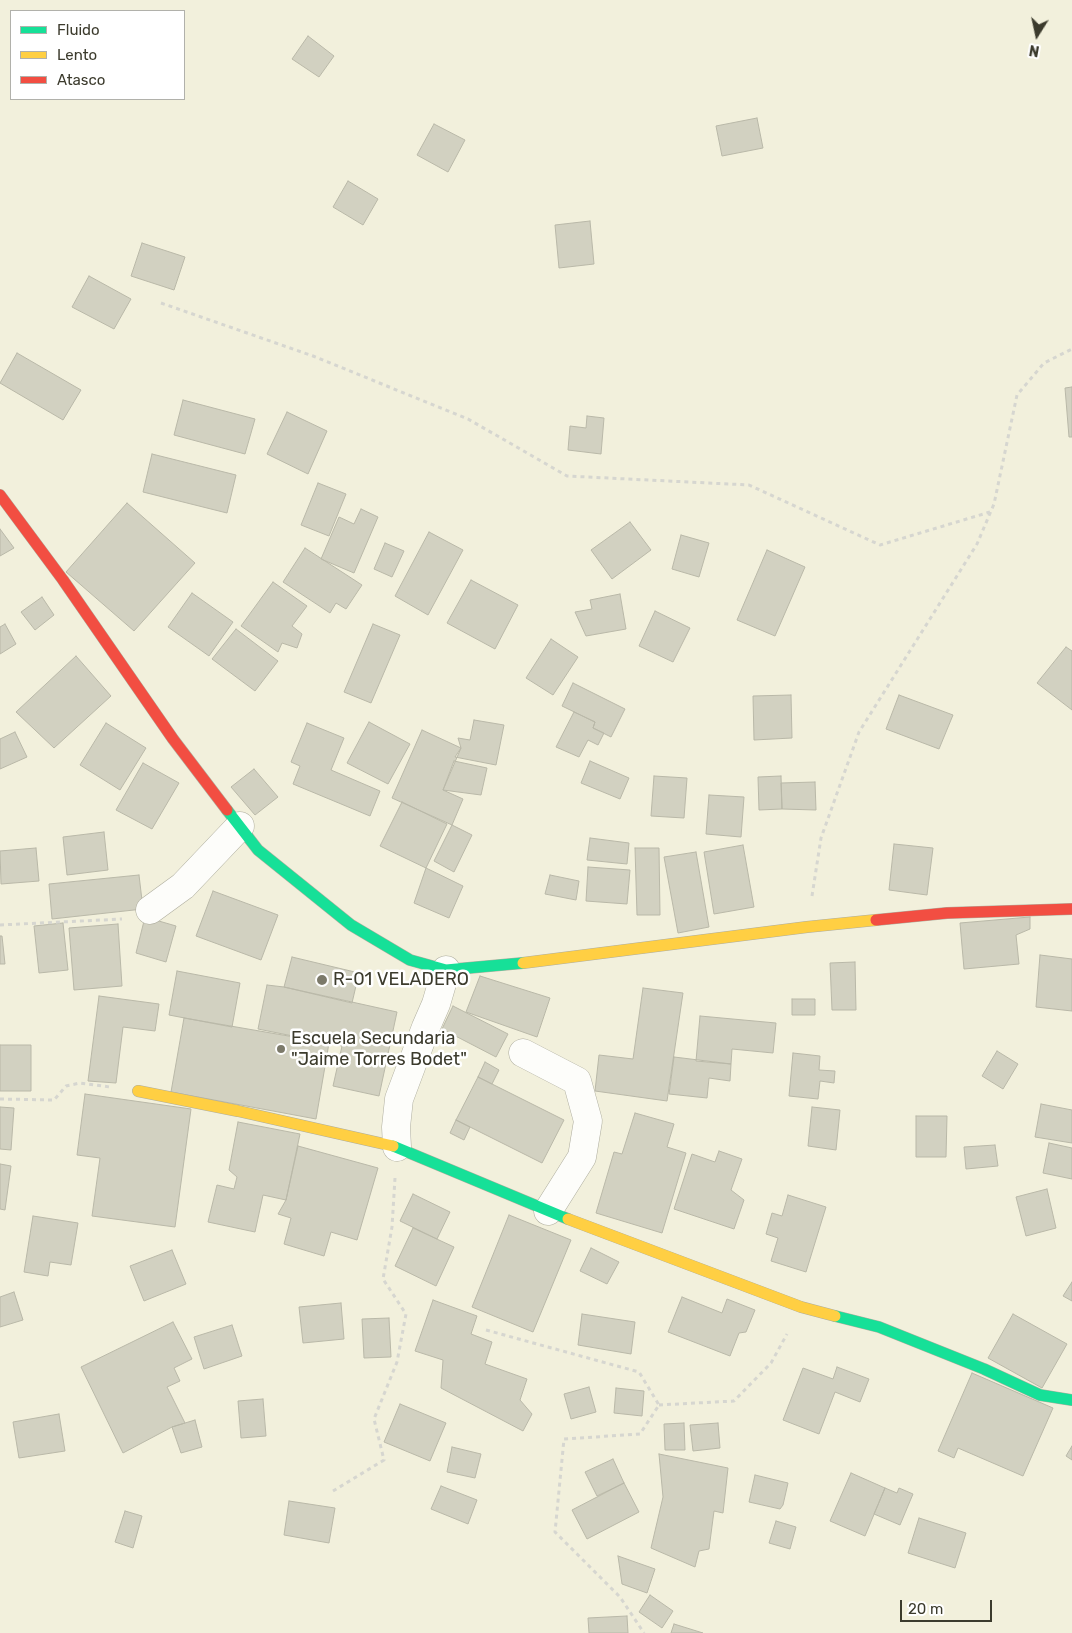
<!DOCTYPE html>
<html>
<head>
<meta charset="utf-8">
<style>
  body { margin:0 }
  #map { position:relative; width:1072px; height:1633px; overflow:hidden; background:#f2f0dc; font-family:Rubik,sans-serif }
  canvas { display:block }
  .legend { position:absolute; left:10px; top:10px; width:175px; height:90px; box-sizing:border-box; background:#fff; border:1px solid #b1b1ab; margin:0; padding:6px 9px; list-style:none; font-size:15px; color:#3c3b2d }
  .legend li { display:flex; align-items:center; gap:10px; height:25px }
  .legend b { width:25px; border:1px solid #b1b1ab }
  .north { position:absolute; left:1012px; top:10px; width:50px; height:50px; -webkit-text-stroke:4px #fff; paint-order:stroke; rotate:190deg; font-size:14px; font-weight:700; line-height:20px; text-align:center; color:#3c3b2d }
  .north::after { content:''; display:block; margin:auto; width:18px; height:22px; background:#3c3b2d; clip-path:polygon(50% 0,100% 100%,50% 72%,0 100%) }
  .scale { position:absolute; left:900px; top:1600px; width:92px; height:22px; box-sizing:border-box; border:2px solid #3c3b2d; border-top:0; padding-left:6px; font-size:15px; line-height:18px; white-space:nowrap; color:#3c3b2d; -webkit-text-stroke:4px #fff; paint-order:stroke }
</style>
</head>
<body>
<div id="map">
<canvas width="1072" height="1633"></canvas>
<ul class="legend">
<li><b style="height:6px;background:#16e098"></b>Fluido</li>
<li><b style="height:6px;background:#ffcf43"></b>Lento</li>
<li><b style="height:6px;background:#f24e42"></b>Atasco</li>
</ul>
<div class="north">N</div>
<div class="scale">20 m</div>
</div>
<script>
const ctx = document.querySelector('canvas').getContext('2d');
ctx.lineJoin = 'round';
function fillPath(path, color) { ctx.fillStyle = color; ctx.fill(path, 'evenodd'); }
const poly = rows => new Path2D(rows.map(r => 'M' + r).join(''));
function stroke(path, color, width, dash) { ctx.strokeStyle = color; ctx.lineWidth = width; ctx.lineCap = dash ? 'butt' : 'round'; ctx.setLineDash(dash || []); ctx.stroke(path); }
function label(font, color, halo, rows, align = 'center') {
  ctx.font = font + ' Rubik,sans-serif'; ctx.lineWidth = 5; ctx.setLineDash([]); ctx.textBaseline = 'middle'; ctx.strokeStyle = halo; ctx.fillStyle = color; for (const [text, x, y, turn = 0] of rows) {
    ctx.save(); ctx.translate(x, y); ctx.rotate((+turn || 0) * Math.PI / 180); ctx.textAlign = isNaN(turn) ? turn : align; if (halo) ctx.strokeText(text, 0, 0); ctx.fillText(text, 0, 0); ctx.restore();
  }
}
const building = poly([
  [308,36,334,56,319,77,292,59,308,36],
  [757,118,763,148,722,156,716,126,757,118],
  [434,124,465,140,448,172,417,155,434,124],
  [348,181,378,199,363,225,333,207,348,181],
  [590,221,594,264,559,268,555,225,590,221],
  [142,243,185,257,174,290,131,276,142,243],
  [89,276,131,299,114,329,72,307,89,276],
  [17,353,81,390,63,420,0,383,17,353],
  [1072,387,1072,437,1069,437,1065,388,1072,387],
  [183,400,255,419,245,454,174,435,183,400],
  [287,412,327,431,308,474,267,454,287,412],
  [587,416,604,418,601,454,568,450,570,426,586,428,587,416],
  [152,454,236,475,227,513,143,492,152,454],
  [318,483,346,494,329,536,301,525,318,483],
  [127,503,195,563,134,631,66,572,127,503],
  [361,509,378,517,354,573,321,559,339,517,354,524,361,509],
  [630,522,651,550,612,579,591,550,630,522],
  [0,529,14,548,0,556,0,529],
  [429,532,463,550,428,615,395,596,429,532],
  [681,535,709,543,699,577,672,569,681,535],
  [385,543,404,551,392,577,374,569,385,543],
  [305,548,362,585,346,609,336,603,330,613,283,582,305,548],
  [767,550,805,567,775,636,737,620,767,550],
  [471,580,518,605,495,649,447,623,471,580],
  [273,582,307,606,292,626,302,634,297,648,282,643,278,652,241,626,273,582],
  [192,593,233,622,209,656,168,627,192,593],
  [620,594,626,629,586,636,575,612,592,609,590,600,620,594],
  [42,597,54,615,35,630,21,612,42,597],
  [655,611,690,628,673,662,639,646,655,611],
  [5,624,16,644,0,654,0,627,5,624],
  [373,624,400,635,371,703,344,692,373,624],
  [236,629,278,661,255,691,212,659,236,629],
  [551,639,578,657,553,695,526,678,551,639],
  [1066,647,1072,651,1072,710,1037,683,1066,647],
  [76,656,111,696,54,748,16,712,76,656],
  [573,683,625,709,611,737,593,728,595,722,562,706,573,683],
  [791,695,792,738,754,740,753,696,791,695],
  [899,695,953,715,939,749,886,729,899,695],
  [574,712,595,722,593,728,604,733,598,745,588,740,579,757,556,747,574,712],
  [474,720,504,725,496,765,455,757,461,748,458,738,470,740,474,720],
  [369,722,410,744,388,784,347,763,369,722],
  [106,723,146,748,120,790,80,765,106,723],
  [307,723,344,738,331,770,380,791,370,816,293,784,300,766,291,762,307,723],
  [422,730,461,748,443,790,463,799,452,825,392,798,422,730],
  [15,732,27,757,0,769,0,739,15,732],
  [454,761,487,768,481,795,443,790,454,761],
  [590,761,629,778,620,799,581,783,590,761],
  [143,763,179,783,152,829,116,810,143,763],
  [254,769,278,797,255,815,231,787,254,769],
  [654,776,687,778,684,818,651,816,654,776],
  [781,776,782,809,759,810,758,777,781,776],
  [815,782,816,810,782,809,781,783,815,782],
  [709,795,744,797,741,837,706,834,709,795],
  [402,802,447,824,426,868,380,846,402,802],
  [452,825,472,835,454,872,434,861,452,825],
  [104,832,108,870,67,875,63,837,104,832],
  [590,838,629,843,627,864,587,860,590,838],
  [894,844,933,848,927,895,889,890,894,844],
  [743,845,754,907,714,914,704,852,743,845],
  [36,848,39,881,1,884,0,851,36,848],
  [635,848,659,848,660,915,637,915,635,848],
  [696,852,709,927,678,933,664,857,696,852],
  [588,867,630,870,627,904,586,901,588,867],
  [426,868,463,886,449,918,414,903,426,868],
  [139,875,143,909,52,919,49,884,139,875],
  [550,875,579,881,576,900,545,894,550,875],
  [213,891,278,915,261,960,196,936,213,891],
  [145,917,176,926,166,962,136,953,145,917],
  [1030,917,1030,929,1016,935,1019,964,964,969,960,923,1030,917],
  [63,923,68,970,39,973,34,926,63,923],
  [118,924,122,986,74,990,69,928,118,924],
  [0,936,2,936,5,964,0,964,0,936],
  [1040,955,1072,959,1072,1011,1036,1007,1040,955],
  [292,957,359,973,352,1003,284,987,292,957],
  [855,962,856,1010,832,1010,830,963,855,962],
  [177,971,240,983,232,1027,169,1015,177,971],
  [480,976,550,998,537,1037,466,1012,480,976],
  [267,985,284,987,397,1012,379,1096,333,1086,342,1046,258,1029,267,985],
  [643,988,683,993,667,1101,595,1091,599,1055,633,1059,643,988],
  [99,996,159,1004,155,1031,123,1027,116,1083,88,1081,99,996],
  [792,999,815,999,815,1015,792,1015,792,999],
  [453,1006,508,1034,496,1057,442,1029,453,1006],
  [700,1016,776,1023,773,1053,732,1049,731,1064,696,1061,700,1016],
  [184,1018,329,1043,316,1119,171,1092,184,1018],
  [0,1045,31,1045,31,1091,0,1091,0,1045],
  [997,1051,1018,1064,1003,1089,982,1076,997,1051],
  [793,1053,820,1056,819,1070,835,1071,834,1083,820,1081,818,1099,789,1096,793,1053],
  [674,1057,731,1064,730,1081,709,1078,707,1098,669,1094,674,1057],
  [485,1062,499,1070,492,1084,478,1077,485,1062],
  [478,1077,564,1120,542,1163,456,1120,478,1077],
  [85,1094,191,1109,175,1227,92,1216,100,1158,77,1155,85,1094],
  [1041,1104,1072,1110,1072,1143,1035,1137,1041,1104],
  [0,1107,14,1108,11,1150,0,1149,0,1107],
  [812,1107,840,1110,836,1150,808,1146,812,1107],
  [635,1113,674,1124,667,1147,686,1153,662,1233,596,1213,614,1152,622,1154,635,1113],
  [916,1116,947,1116,946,1157,916,1157,916,1116],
  [456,1120,470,1127,464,1140,450,1133,456,1120],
  [238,1122,300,1134,286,1200,263,1195,255,1232,208,1222,217,1185,234,1189,237,1177,229,1170,238,1122],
  [1049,1143,1072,1148,1072,1179,1043,1173,1049,1143],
  [995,1145,998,1166,966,1169,964,1147,995,1145],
  [298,1146,378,1168,357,1240,331,1232,324,1256,284,1244,291,1218,278,1214,286,1200,298,1146],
  [719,1151,742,1159,731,1190,744,1200,734,1229,674,1209,692,1154,715,1162,719,1151],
  [0,1164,11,1166,5,1210,0,1209,0,1164],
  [1047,1189,1056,1228,1026,1236,1016,1197,1047,1189],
  [413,1194,450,1212,437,1239,400,1221,413,1194],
  [788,1195,826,1207,806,1272,771,1261,778,1238,766,1234,772,1213,782,1216,788,1195],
  [509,1215,571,1240,533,1332,472,1307,509,1215],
  [33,1216,78,1223,71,1265,50,1262,48,1276,24,1272,33,1216],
  [413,1228,454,1247,436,1286,395,1266,413,1228],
  [591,1248,619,1262,607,1284,580,1271,591,1248],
  [172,1250,186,1284,144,1301,130,1266,172,1250],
  [1072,1282,1072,1301,1063,1296,1072,1282],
  [14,1292,23,1320,0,1327,0,1297,14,1292],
  [682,1297,722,1313,727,1299,755,1310,746,1332,739,1333,730,1356,668,1332,682,1297],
  [433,1300,477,1316,471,1334,492,1342,485,1364,527,1379,520,1400,532,1414,523,1431,441,1388,443,1360,415,1351,433,1300],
  [341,1303,344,1339,303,1343,299,1307,341,1303],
  [582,1314,635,1322,631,1354,578,1345,582,1314],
  [1013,1314,1067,1344,1042,1388,988,1358,1013,1314],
  [389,1318,391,1357,364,1358,362,1319,389,1318],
  [173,1322,192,1359,174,1368,180,1381,167,1387,185,1423,172,1427,123,1453,81,1367,173,1322],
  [232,1325,242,1356,204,1369,194,1337,232,1325],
  [837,1367,869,1379,860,1402,835,1392,819,1434,783,1420,803,1368,833,1379,837,1367],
  [972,1373,1053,1408,1023,1476,958,1448,954,1458,938,1451,972,1373],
  [589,1387,596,1412,571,1419,564,1394,589,1387],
  [616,1388,644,1391,642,1416,614,1413,616,1388],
  [263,1399,266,1436,241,1438,238,1401,263,1399],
  [400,1404,446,1423,430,1461,384,1442,400,1404],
  [59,1414,65,1451,19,1458,13,1422,59,1414],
  [195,1420,202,1447,181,1453,172,1427,195,1420],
  [684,1423,685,1450,665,1450,664,1424,684,1423],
  [718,1423,720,1448,693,1451,690,1425,718,1423],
  [1072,1446,1072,1460,1066,1456,1072,1446],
  [452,1447,481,1454,475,1478,447,1472,452,1447],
  [659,1454,728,1468,723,1513,714,1511,709,1549,699,1551,695,1567,651,1548,663,1497,659,1454],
  [613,1459,624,1483,597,1496,585,1472,613,1459],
  [851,1473,885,1488,865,1536,830,1521,851,1473],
  [755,1475,788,1483,783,1505,780,1509,749,1502,755,1475],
  [624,1483,639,1512,587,1539,572,1510,624,1483],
  [441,1486,477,1500,468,1524,431,1509,441,1486],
  [885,1488,897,1493,899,1488,913,1494,900,1525,874,1514,885,1488],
  [289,1501,335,1508,329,1543,284,1535,289,1501],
  [125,1511,142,1516,133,1548,115,1542,125,1511],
  [919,1518,966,1533,955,1568,908,1553,919,1518],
  [776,1521,796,1527,790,1549,769,1543,776,1521],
  [618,1556,655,1569,647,1593,622,1584,618,1556],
  [650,1595,673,1611,662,1628,639,1612,650,1595],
  [627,1616,628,1633,589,1633,588,1618,627,1616],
  [674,1624,703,1633,671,1633,674,1624]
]);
fillPath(building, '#d2d1c1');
stroke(building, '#b9b8a8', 1);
const street = poly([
  [150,910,183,886,240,826],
  [523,1053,577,1081,588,1121,582,1157,548,1211],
  [397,1147,396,1127,399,1099,426,1027,436,1004,446,970]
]);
const fast = poly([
  [227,810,258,850,351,925,410,960,446,970,523,963],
  [393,1146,568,1219],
  [835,1316,879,1327,984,1369,1040,1395,1072,1400]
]);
const slow = poly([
  [523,963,807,927,876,920],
  [138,1091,238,1111,393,1146],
  [568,1219,801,1307,835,1316]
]);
const jam = poly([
  [0,495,63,580,173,739,227,810],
  [876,920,947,913,1072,909]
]);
stroke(street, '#aead9e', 29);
stroke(fast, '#aead9e', 12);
stroke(slow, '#aead9e', 12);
stroke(jam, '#aead9e', 12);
stroke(poly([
  [161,303,313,356,468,419,567,476,749,485,880,545,990,512],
  [812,896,821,838,859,732,977,544,994,504,1017,395,1044,363,1072,349],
  [0,925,122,919],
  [0,1099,54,1100,66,1086,80,1083,110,1087],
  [486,1330,639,1372,659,1405,640,1434,564,1439,555,1532,620,1597,644,1633],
  [659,1405,734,1401,771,1363,787,1334],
  [333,1491,384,1460,374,1419,397,1362,406,1314,383,1279,392,1227,395,1178]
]), '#d6d6d0', 3, [4, 4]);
stroke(street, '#fdfdfa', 28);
stroke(fast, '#16e098', 11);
stroke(slow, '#ffcf43', 11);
stroke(jam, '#f24e42', 11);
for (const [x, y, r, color] of [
  [322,980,6,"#7c7a6a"],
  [281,1049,5,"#7c7a6a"]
]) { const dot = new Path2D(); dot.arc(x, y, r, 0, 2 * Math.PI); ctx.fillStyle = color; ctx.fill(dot); stroke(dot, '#fff', 2); }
label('18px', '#3c3b2d', '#fff', [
  ["R-01 VELADERO",333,980],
  ["Escuela Secundaria",291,1039],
  ["\"Jaime Torres Bodet\"",291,1060]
], 'left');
</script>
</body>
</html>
